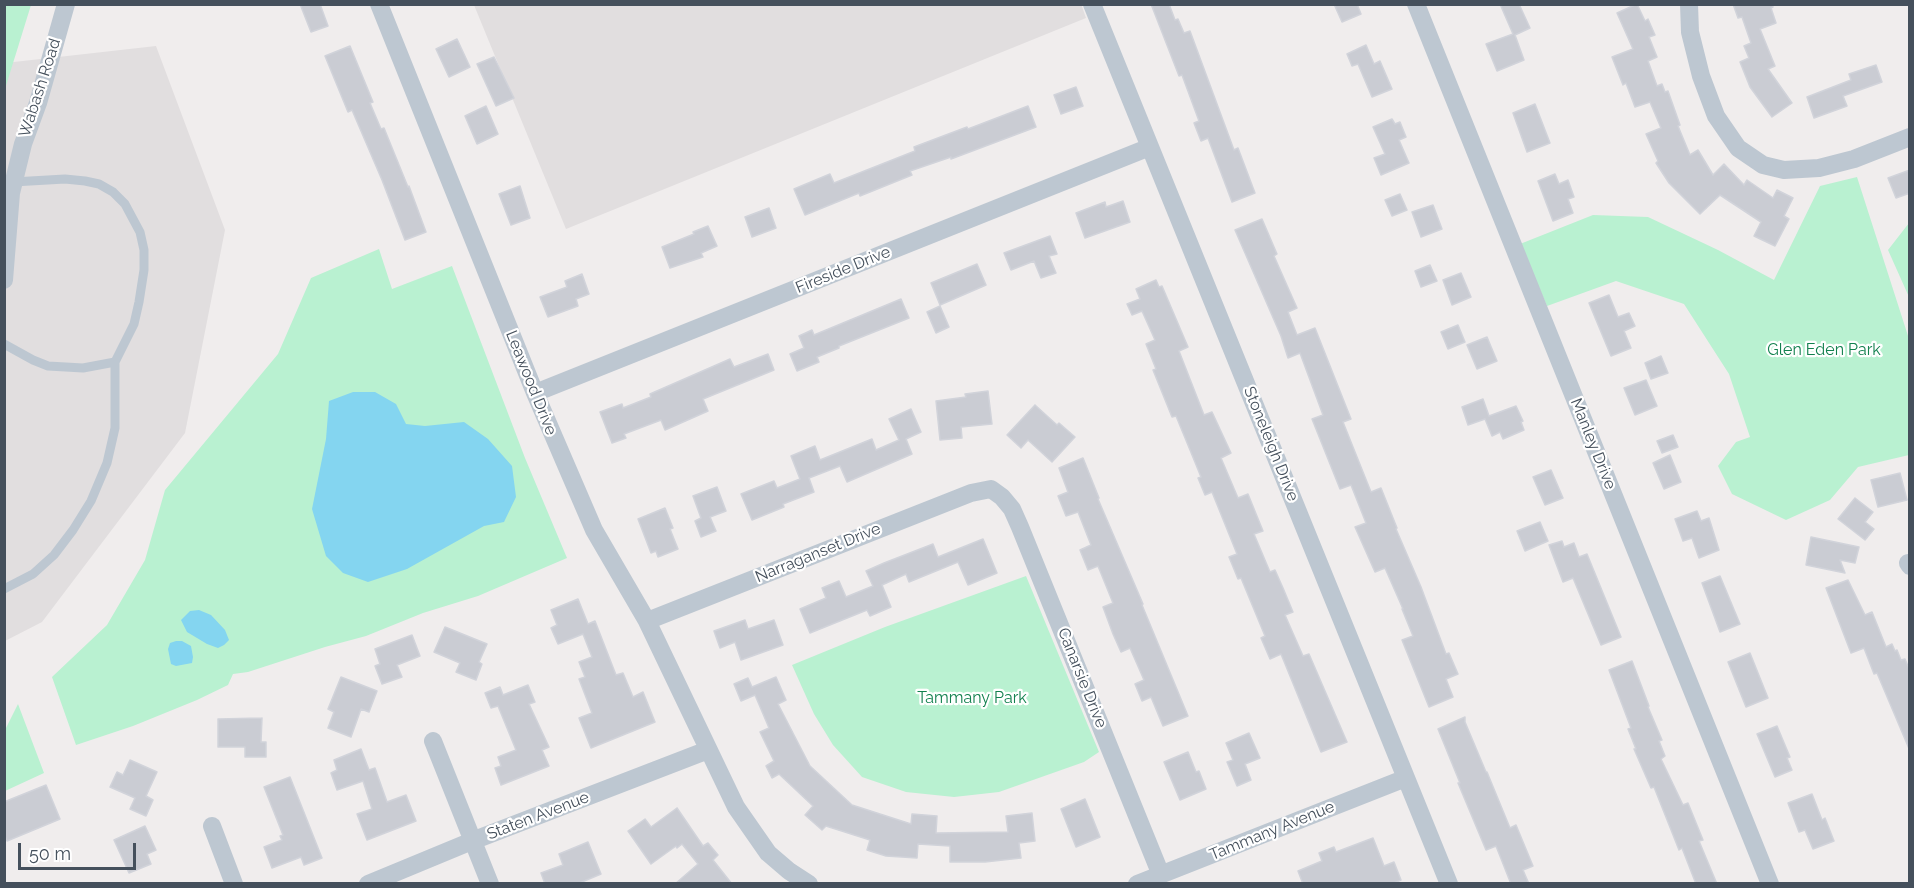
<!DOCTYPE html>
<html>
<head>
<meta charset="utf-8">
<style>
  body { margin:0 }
  #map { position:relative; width:1914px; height:888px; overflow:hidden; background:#f0eded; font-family:Raleway,sans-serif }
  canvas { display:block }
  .frame { position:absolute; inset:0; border:6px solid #45505c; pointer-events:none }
  .scale { position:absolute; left:18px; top:843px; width:118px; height:27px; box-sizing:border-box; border:3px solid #45505c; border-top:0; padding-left:8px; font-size:18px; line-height:21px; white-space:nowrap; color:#45505c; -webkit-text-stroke:4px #fff; paint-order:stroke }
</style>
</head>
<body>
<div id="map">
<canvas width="1914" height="888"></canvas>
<div class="frame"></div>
<div class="scale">50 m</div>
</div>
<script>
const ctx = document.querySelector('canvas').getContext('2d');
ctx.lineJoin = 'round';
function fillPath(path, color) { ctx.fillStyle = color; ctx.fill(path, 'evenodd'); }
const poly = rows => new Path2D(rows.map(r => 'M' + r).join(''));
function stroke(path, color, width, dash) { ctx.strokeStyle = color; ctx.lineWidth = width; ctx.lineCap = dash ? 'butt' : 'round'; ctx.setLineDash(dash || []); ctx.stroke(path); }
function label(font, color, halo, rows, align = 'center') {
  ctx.font = font + ' Raleway,sans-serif'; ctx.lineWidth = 4.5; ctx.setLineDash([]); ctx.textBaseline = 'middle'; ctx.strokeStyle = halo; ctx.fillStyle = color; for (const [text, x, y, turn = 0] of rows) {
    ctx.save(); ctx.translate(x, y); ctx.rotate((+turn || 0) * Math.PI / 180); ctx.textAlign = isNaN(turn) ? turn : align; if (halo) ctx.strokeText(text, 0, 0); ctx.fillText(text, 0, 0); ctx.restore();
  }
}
fillPath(poly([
  [1081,4,1086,18,566,229,474,5],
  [156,46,225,230,185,433,42,622,5,641,5,63]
]), '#e1dedf');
fillPath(poly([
  [5,4,31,5,5,89,4,5],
  [1857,177,1909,339,1909,455,1858,467,1830,500,1786,520,1732,494,1718,466,1736,442,1750,437,1729,374,1684,304,1616,281,1547,306,1520,244,1593,215,1648,217,1718,250,1774,280,1820,186],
  [1909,223,1909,297,1888,250],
  [379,249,392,289,452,266,525,458,567,558,478,596,423,613,366,636,325,647,248,672,233,674,228,685,197,700,133,726,76,745,52,677,107,625,145,560,165,490,278,354,311,278],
  [1026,576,1099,752,1084,762,999,792,954,797,906,792,862,777,833,745,814,714,792,665,885,627],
  [18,704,44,773,5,791,5,730]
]), '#b9f1d1');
fillPath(poly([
  [353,392,375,392,396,404,406,424,425,426,464,422,488,439,512,466,516,497,504,522,484,526,407,569,368,582,343,573,326,556,312,509,326,439,329,401],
  [199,610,211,615,225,630,229,640,224,645,218,648,207,644,187,632,181,620,190,611],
  [176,641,182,641,191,646,193,657,192,663,176,666,171,664,168,649,170,643]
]), '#84d5f0');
const building = poly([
  [300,4,320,4,328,26,311,32,300,4],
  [1151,4,1169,4,1175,20,1178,19,1184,33,1190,31,1234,150,1238,148,1255,193,1232,202,1208,138,1201,141,1194,123,1199,121,1182,75,1179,76,1151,4],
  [1334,4,1357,4,1361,14,1342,22,1334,4],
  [1500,4,1519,4,1530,28,1515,35,1524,60,1497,71,1486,44,1513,34,1500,4],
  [1637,4,1645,21,1648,19,1655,35,1649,37,1657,57,1648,61,1657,86,1662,84,1665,92,1668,91,1680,125,1678,126,1690,155,1698,150,1713,175,1724,164,1744,185,1747,180,1773,198,1777,190,1793,198,1784,216,1789,219,1775,246,1754,236,1761,222,1720,195,1700,214,1669,183,1656,163,1658,161,1646,134,1661,128,1650,102,1635,107,1626,83,1623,85,1612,57,1633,49,1617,13,1637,4],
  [1733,4,1772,4,1773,7,1771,8,1776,23,1760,29,1775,66,1768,69,1792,103,1772,117,1750,87,1740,62,1749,58,1744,46,1751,43,1742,17,1738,18,1733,4],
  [457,39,470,67,449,77,436,49,457,39],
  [1366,45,1374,64,1380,61,1392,89,1372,97,1358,64,1352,66,1347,54,1366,45],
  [350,46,373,102,370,103,381,129,384,128,408,187,409,186,426,232,405,240,382,180,352,110,348,112,325,56,350,46],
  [494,57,514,98,496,106,477,64,494,57],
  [1876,65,1882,82,1843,96,1847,106,1814,118,1807,97,1851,80,1849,74,1876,65],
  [1076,87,1083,106,1061,114,1054,95,1076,87],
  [1535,104,1550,143,1527,152,1513,113,1535,104],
  [486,106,498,134,477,144,465,116,486,106],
  [1028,106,1036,127,951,159,951,157,910,171,912,175,860,196,859,193,805,215,794,189,830,174,834,183,915,151,914,147,967,127,968,129,1028,106],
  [1392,119,1395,124,1400,122,1406,137,1399,140,1409,163,1381,175,1374,158,1385,154,1373,127,1392,119],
  [1910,170,1910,193,1896,198,1888,178,1910,170],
  [1555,174,1559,184,1568,180,1574,197,1568,199,1573,213,1553,221,1538,181,1555,174],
  [520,186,530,218,511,225,499,194,520,186],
  [1400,194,1407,210,1392,216,1385,200,1400,194],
  [1123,201,1130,222,1085,238,1076,213,1105,202,1106,207,1123,201],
  [1433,205,1442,229,1421,237,1412,212,1433,205],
  [769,208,776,228,752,237,745,217,769,208],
  [1262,219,1277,254,1274,256,1297,308,1288,312,1297,335,1315,328,1351,419,1343,422,1371,492,1381,488,1397,528,1396,529,1421,587,1446,654,1449,653,1458,674,1446,679,1453,697,1429,707,1402,640,1413,636,1402,609,1403,609,1385,568,1375,572,1355,527,1366,523,1351,485,1340,489,1312,419,1323,415,1300,353,1288,358,1281,336,1235,230,1262,219],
  [708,226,717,246,701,253,703,257,670,268,662,247,694,234,693,232,708,226],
  [1050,236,1057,254,1049,256,1056,273,1041,278,1034,261,1011,270,1004,253,1050,236],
  [977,264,986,285,940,305,931,283,977,264],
  [1430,265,1437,281,1421,287,1415,271,1430,265],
  [1461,273,1471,297,1452,305,1443,280,1461,273],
  [582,274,589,294,576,299,578,306,548,317,540,297,567,287,565,281,582,274],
  [1156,280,1159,287,1162,286,1188,347,1179,351,1204,415,1212,412,1231,453,1221,458,1238,498,1248,494,1263,531,1254,534,1270,572,1275,570,1283,588,1293,612,1285,615,1303,656,1309,654,1347,742,1321,752,1281,654,1270,659,1261,638,1265,636,1241,578,1238,579,1229,557,1237,554,1212,492,1205,495,1198,478,1201,477,1190,450,1176,416,1172,417,1153,370,1156,369,1146,344,1155,340,1142,311,1132,315,1127,304,1140,299,1136,289,1156,280],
  [1609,295,1618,317,1629,313,1635,326,1624,331,1631,348,1611,356,1589,303,1609,295],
  [901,299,909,318,839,346,839,348,817,357,819,362,797,371,790,354,804,348,799,336,812,330,814,335,901,299],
  [940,306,949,327,936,333,927,312,940,306],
  [1458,325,1465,342,1448,349,1441,332,1458,325],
  [1487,337,1497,361,1477,369,1467,345,1487,337],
  [768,354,774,370,703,399,708,411,665,430,661,420,624,434,626,438,612,443,600,412,622,404,623,408,651,397,650,394,730,359,734,367,768,354],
  [1661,356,1668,373,1651,379,1645,363,1661,356],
  [1646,380,1657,406,1635,415,1624,388,1646,380],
  [988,391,992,424,961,427,962,438,940,440,936,401,966,397,965,394,988,391],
  [1483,399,1489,416,1516,406,1523,421,1521,422,1524,430,1503,439,1500,432,1492,436,1485,419,1468,425,1462,407,1483,399],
  [1035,405,1057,425,1059,423,1075,437,1052,462,1028,440,1021,448,1007,435,1035,405],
  [911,409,921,432,906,439,912,454,847,482,840,466,809,478,814,492,783,504,784,507,752,520,741,494,774,481,777,488,800,479,791,456,815,446,820,460,872,439,876,450,899,440,889,419,911,409],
  [1673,435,1678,447,1662,453,1657,441,1673,435],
  [1670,455,1681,482,1664,489,1653,463,1670,455],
  [1083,458,1099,498,1098,499,1143,604,1142,605,1188,716,1163,726,1151,697,1142,701,1135,684,1144,680,1130,648,1121,652,1113,634,1103,607,1113,603,1098,566,1088,570,1080,550,1091,545,1078,512,1066,516,1058,496,1068,492,1059,468,1083,458],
  [1551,470,1563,498,1545,505,1533,477,1551,470],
  [1900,473,1907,500,1878,507,1871,480,1900,473],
  [717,487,726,511,710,517,716,531,701,537,695,521,701,518,693,496,717,487],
  [1855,498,1873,512,1865,522,1874,529,1865,540,1838,519,1855,498],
  [665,508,673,528,670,529,678,549,658,557,656,551,651,553,638,519,665,508],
  [1697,511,1701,521,1709,518,1719,550,1699,558,1692,538,1683,541,1675,519,1697,511],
  [1540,522,1548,541,1525,551,1517,531,1540,522],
  [1811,537,1859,547,1855,563,1840,560,1845,573,1806,565,1811,537],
  [983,539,997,573,968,585,958,562,909,582,906,574,882,585,891,607,870,616,867,610,810,633,800,609,826,598,822,588,839,581,846,597,873,586,866,571,884,563,933,544,938,557,983,539],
  [1562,541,1564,547,1574,543,1579,557,1587,554,1621,637,1601,645,1573,578,1563,582,1549,545,1562,541],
  [1720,576,1740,624,1720,632,1702,583,1720,576],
  [1848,580,1865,615,1872,612,1886,647,1892,644,1895,651,1897,650,1901,660,1905,659,1910,671,1910,751,1877,673,1874,674,1864,648,1851,653,1826,588,1848,580],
  [578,599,588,624,595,621,616,675,623,673,633,697,643,692,655,722,591,748,579,718,592,713,579,679,585,677,579,662,592,657,583,634,558,644,551,628,557,625,551,610,578,599],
  [745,620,748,629,774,620,783,645,741,660,735,642,720,648,714,631,745,620],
  [445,627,487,644,479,662,482,664,476,680,456,672,460,663,434,652,445,627],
  [412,635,420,656,397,665,402,677,382,684,375,666,380,664,375,649,412,635],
  [1750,653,1768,698,1746,707,1728,662,1750,653],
  [1632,661,1649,706,1648,707,1662,740,1659,741,1665,756,1661,759,1683,805,1688,803,1703,840,1699,841,1717,884,1696,884,1682,848,1679,850,1654,787,1651,788,1634,749,1636,749,1628,729,1631,728,1609,670,1632,661],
  [341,677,377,691,369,712,361,709,351,737,328,728,334,712,328,709,341,677],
  [776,677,786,700,778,704,810,766,852,805,911,824,912,814,937,816,936,833,1008,832,1006,816,1032,813,1035,841,1019,843,1021,858,985,862,950,862,950,846,918,844,917,858,886,856,867,850,870,840,826,826,822,830,805,815,813,806,779,774,772,778,766,766,774,761,760,732,769,728,755,695,741,701,734,684,748,678,752,687,776,677],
  [528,685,535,702,529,704,549,747,542,750,549,766,501,785,495,768,501,766,498,757,516,750,498,706,491,708,485,693,500,687,503,695,528,685],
  [1465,717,1465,722,1486,772,1487,772,1510,828,1516,825,1533,866,1523,870,1529,884,1511,884,1496,846,1486,850,1458,783,1460,783,1438,729,1465,717],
  [262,718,261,742,266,742,266,757,245,757,245,747,218,747,218,719,262,718],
  [1777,726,1790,757,1787,758,1792,770,1775,777,1757,734,1777,726],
  [1249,733,1260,758,1245,764,1251,780,1237,786,1227,762,1233,760,1226,743,1249,733],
  [361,749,369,770,375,768,387,802,406,795,416,821,367,840,357,814,372,809,363,781,337,790,331,773,337,770,334,760,361,749],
  [1188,752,1196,772,1199,771,1206,789,1180,800,1164,762,1188,752],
  [130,760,157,772,146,796,153,800,146,816,130,809,135,798,110,787,117,772,123,775,130,760],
  [290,777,322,858,304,865,301,857,272,868,264,847,282,840,280,836,283,835,264,787,290,777],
  [46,785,60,819,7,841,4,834,4,802,46,785],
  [1812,794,1822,820,1825,818,1834,841,1813,849,1805,830,1799,832,1788,803,1812,794],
  [1085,799,1100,837,1076,847,1061,809,1085,799],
  [677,808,703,846,708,843,718,855,713,860,732,884,675,884,698,864,682,844,677,848,676,846,651,864,628,831,645,819,651,827,677,808],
  [145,826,156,850,147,854,151,864,129,873,114,840,145,826],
  [1373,838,1384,866,1394,862,1401,880,1392,884,1303,884,1298,871,1322,861,1319,853,1334,847,1336,852,1373,838],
  [588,842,601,874,577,884,545,884,541,873,563,865,559,854,588,842]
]);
fillPath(building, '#caccd3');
stroke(building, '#d1d3da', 1.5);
stroke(poly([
  [4,344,33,360,48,366,83,368,115,362],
  [4,589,33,574,54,555,73,530,91,501,107,463,115,428,115,362,134,324,139,302,144,270,144,250,140,232,125,204,113,192,99,184,85,181,65,179,13,182]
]), '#bdc7d1', 9);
stroke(poly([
  [379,4,535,393,594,530,647,621,736,807,768,853,789,871,809,884],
  [1092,4,1449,884],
  [1416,4,1770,884],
  [1689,4,1690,32,1701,76,1716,116,1738,148,1763,165,1784,170,1819,168,1854,159,1910,137],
  [4,280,11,193,23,144,38,103,66,4],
  [535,393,1150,147],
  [1908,563,1910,566],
  [647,621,971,493,991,489,1002,497,1012,509,1020,527,1161,875],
  [433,741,490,884],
  [212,826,234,884],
  [368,884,472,841,708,750],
  [1137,884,1406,778]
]), '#bdc7d1', 18);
label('16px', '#45505c', '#fff', [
  ["Wabash Road",40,88,-72],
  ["Fireside Drive",843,270,-22],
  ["Leawood Drive",531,383,68],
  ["Stoneleigh Drive",1271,444,68],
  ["Manley Drive",1593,444,68],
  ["Narraganset Drive",818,553,-22],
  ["Canarsie Drive",1082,678,68],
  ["Staten Avenue",538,816,-21],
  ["Tammany Avenue",1272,831,-22]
]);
label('16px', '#12804e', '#fff', [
  ["Glen Eden Park",1824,350],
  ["Tammany Park",972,698]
]);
</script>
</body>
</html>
